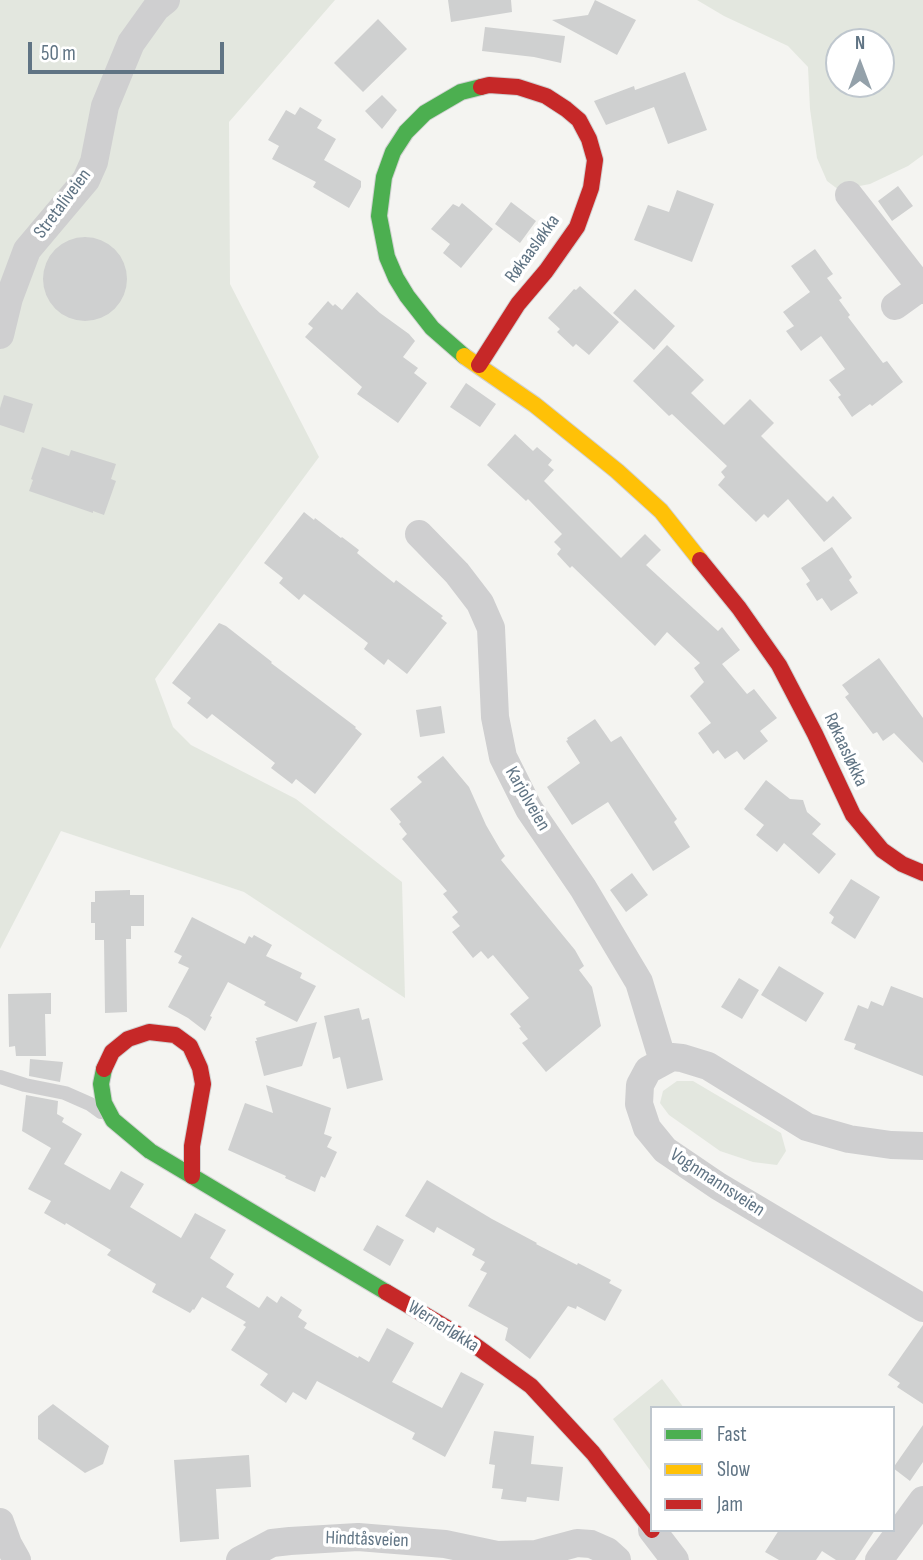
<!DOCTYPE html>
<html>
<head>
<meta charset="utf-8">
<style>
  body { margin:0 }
  #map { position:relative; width:923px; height:1560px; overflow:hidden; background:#f4f4f1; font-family:"Sofia Sans Condensed",sans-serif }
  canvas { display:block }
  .legend { position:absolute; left:650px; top:1406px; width:245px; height:126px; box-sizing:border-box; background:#fff; border:2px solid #bfc7ce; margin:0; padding:9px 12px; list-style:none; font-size:21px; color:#607484 }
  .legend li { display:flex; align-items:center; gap:14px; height:35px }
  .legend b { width:35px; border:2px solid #bfc7ce }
  .north { position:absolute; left:825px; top:28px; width:70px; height:70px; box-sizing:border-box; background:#fff; border:2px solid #bfc7ce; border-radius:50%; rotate:0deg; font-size:19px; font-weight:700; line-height:28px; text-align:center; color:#607484 }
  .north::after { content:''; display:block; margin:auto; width:24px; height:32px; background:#94a1aa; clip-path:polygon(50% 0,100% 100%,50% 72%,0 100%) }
  .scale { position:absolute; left:28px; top:42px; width:196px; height:32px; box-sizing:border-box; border:4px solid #607484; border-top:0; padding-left:9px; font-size:21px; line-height:24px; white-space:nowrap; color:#607484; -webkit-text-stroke:5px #fff; paint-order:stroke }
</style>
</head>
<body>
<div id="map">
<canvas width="923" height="1560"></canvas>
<ul class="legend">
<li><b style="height:9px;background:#4caf50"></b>Fast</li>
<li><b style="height:9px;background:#ffc107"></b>Slow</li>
<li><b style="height:9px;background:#c62828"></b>Jam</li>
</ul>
<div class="north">N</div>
<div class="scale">50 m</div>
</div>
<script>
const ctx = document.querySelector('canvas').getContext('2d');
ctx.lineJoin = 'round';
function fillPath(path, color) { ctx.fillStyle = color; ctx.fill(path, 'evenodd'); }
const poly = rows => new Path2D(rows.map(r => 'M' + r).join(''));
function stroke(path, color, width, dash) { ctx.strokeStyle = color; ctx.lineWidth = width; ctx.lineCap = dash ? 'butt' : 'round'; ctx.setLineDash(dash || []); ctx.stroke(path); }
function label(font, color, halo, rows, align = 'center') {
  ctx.font = font + ' "Sofia Sans Condensed",sans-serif'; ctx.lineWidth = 7; ctx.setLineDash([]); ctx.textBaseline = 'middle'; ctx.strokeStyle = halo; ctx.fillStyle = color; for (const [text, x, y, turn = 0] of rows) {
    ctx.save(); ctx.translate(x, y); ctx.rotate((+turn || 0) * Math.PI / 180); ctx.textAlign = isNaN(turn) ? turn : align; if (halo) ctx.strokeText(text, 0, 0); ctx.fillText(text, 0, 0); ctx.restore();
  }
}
fillPath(poly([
  [0,0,335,0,229,122,230,284,319,457,155,679,173,727,191,745,296,799,402,882,405,998,244,892,61,831,0,949],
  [697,0,923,0,923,155,908,166,870,184,839,190,827,181,817,158,810,109,808,67,788,46,724,16],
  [839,42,881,42,881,84,839,84],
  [677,1081,693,1081,781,1133,786,1151,777,1165,753,1162,720,1151,669,1115,660,1103,663,1091],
  [662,1379,684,1408,652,1408,652,1473,613,1419]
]), '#e3e7df');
fillPath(poly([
  [448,0,511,0,512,12,451,22],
  [595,0,636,20,617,55,552,20,588,15],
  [378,19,407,49,363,92,334,63],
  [485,27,565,36,561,63,534,57,482,51],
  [685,72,707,130,668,144,654,107,606,125,594,101,634,86,635,90],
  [382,95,397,110,382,129,365,111],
  [300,107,322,120,317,128,336,139,324,160,361,181,361,187,349,208,313,187,316,182,272,159,279,146,268,140,286,110,295,115],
  [898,186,913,206,892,221,878,201],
  [677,190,714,204,692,262,634,240,648,205,669,212],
  [511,202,536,221,520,243,495,224],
  [462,203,493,229,461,268,443,253,450,244,431,229,453,204,459,207],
  '43 279a42 42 0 1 1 84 0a42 42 0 1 1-84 0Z',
  [815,249,833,274,827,278,842,298,839,300,850,315,848,317,883,363,887,361,903,382,872,406,870,404,852,417,838,397,841,395,829,380,845,369,821,336,801,351,786,331,794,326,783,312,810,292,791,266],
  [580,286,619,322,589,355,576,344,573,347,557,332,560,329,548,318,574,289,576,290],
  [635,289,675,326,654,350,613,313],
  [357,292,380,313,409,334,415,341,403,357,418,368,414,373,427,383,398,423,357,394,362,387,305,337,313,328,308,324,328,301,333,306,335,304,342,310],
  [667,345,704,380,691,393,724,425,750,399,774,423,761,436,827,502,833,496,852,518,824,542,788,499,768,518,764,514,756,522,718,485,725,477,721,472,727,466,672,414,669,416,633,381],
  [466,383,496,404,480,427,450,407],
  [4,395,33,404,24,433,0,425,0,408],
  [515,434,533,451,537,447,552,460,548,465,554,470,544,481,621,558,645,534,661,550,646,565,718,631,722,627,740,650,722,664,747,694,754,689,777,718,760,731,768,741,744,760,737,751,725,759,718,750,713,754,698,733,711,723,690,696,704,682,694,668,700,663,667,632,655,646,572,566,570,568,557,554,561,549,554,542,562,534,528,499,526,501,487,465],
  [42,447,69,456,71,450,116,464,111,479,116,481,104,515,93,511,93,513,29,491,33,480,31,479],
  [304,512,314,520,315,518,341,538,342,537,359,550,357,553,374,567,394,583,396,580,443,616,441,618,447,623,407,674,388,659,384,665,364,649,368,643,304,594,299,600,279,583,283,578,264,563],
  [832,547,852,577,849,580,858,593,831,611,822,598,817,601,806,584,810,581,801,568],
  [219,623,226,626,272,662,271,663,356,727,355,728,362,734,315,794,296,779,292,784,271,768,275,763,212,714,207,719,187,703,191,698,172,683],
  [879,658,923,718,923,763,894,733,883,741,877,732,873,734,845,697,849,694,842,685],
  [441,706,445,733,420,737,416,710],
  [595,719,611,742,621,736,677,819,674,822,690,847,653,871,608,802,572,825,547,787,580,763,566,741,568,740,567,738],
  [443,756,469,787,486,825,500,849,505,856,501,860,575,950,584,966,579,970,592,987,601,1026,546,1072,522,1043,528,1039,519,1028,521,1027,510,1014,529,998,493,955,488,959,481,951,473,958,452,932,460,926,452,917,458,912,443,894,447,891,402,839,407,834,399,824,401,822,390,809,422,782,417,777],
  [766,780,790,799,803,800,807,812,821,824,812,834,836,854,819,874,784,843,777,852,756,835,764,825,744,809],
  [632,873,648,895,626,912,610,890],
  [851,879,880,897,855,939,831,923,834,917,829,913],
  [130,890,130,895,144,895,144,926,131,926,131,939,126,939,127,1012,105,1013,104,940,95,940,95,923,91,923,91,902,95,902,95,891],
  [192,917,245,944,249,936,252,938,254,935,272,945,266,956,302,973,300,978,316,986,297,1022,264,1005,266,1002,228,982,210,1016,212,1017,205,1031,188,1018,168,1007,189,968,178,963,182,956,174,952],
  [779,966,824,993,806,1022,761,995],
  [739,978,759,990,742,1019,721,1007],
  [891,986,923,998,923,1076,854,1049,856,1044,844,1040,858,1005,868,1009,871,1001,883,1006],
  [51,993,51,1014,45,1014,46,1056,16,1056,15,1046,9,1047,8,994],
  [359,1008,362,1020,369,1018,383,1080,347,1089,340,1057,333,1059,324,1016],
  [317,1022,302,1066,264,1076,255,1041,257,1041,256,1038],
  [30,1059,63,1062,60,1082,29,1076],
  [266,1085,331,1108,324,1134,332,1137,327,1147,337,1152,325,1178,321,1176,315,1192,285,1178,286,1176,228,1150,245,1103,273,1113],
  [26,1095,58,1101,57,1114,64,1118,62,1122,82,1134,64,1164,110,1190,121,1171,144,1184,130,1207,181,1238,195,1213,226,1230,210,1258,234,1274,226,1287,259,1308,267,1296,277,1303,281,1296,302,1310,298,1317,307,1323,304,1328,358,1358,359,1356,369,1362,387,1328,414,1343,392,1382,442,1408,461,1372,484,1384,445,1457,412,1439,415,1433,317,1381,306,1400,293,1392,286,1403,260,1385,268,1374,231,1350,246,1327,243,1325,246,1322,202,1297,194,1310,193,1309,190,1313,152,1292,156,1284,107,1255,111,1250,66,1223,65,1225,44,1213,51,1201,28,1189,51,1148,22,1131],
  [427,1180,492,1219,537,1243,536,1244,577,1265,578,1263,611,1280,609,1283,622,1290,605,1321,577,1306,576,1309,568,1306,530,1359,505,1340,508,1328,468,1306,487,1273,480,1270,485,1262,472,1255,475,1249,437,1227,434,1233,405,1216],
  [377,1225,404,1240,390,1266,363,1250],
  [923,1325,923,1404,897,1387,900,1383,888,1375],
  [53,1404,109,1446,103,1464,85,1473,38,1439,38,1416],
  [923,1425,923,1462,910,1481,893,1468],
  [494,1431,534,1436,531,1464,563,1467,559,1501,527,1497,526,1502,501,1499,503,1489,492,1488,495,1465,489,1464],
  [249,1455,251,1487,216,1489,219,1539,180,1542,174,1460],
  [779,1530,875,1530,855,1560,836,1560,822,1551,816,1560,779,1560,765,1552]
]), '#cfd0d0');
const fast = poly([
  [464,356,432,328,407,296,396,278,387,257,379,216,384,177,393,152,406,132,425,113,461,92,481,87],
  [104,1069,101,1084,104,1103,113,1120,150,1151,386,1292]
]);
const slow = poly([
  [464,356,535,405,617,471,661,511,700,560]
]);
const jam = poly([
  [479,365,518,304,546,271,577,227,591,188,595,160,589,139,579,120,566,109,546,96,518,87,489,85,481,87],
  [700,560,739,608,779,665,815,734,853,815,882,850,902,864,923,873],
  [104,1069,112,1052,128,1039,149,1032,175,1035,190,1046,200,1068,203,1084,192,1146,192,1176],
  [386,1292,469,1341,531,1386,593,1453,652,1530]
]);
stroke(fast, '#d1d2d2', 18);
stroke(slow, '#d1d2d2', 18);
stroke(jam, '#d1d2d2', 18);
stroke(poly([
  [0,1077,25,1085,65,1093,90,1104,101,1112]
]), '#cfcfd0', 14);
stroke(poly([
  [849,195,923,290],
  [895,306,921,287],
  [0,335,9,298,27,250,86,180,94,162,105,106,131,43,156,8,166,0],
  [419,534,457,573,480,603,491,628,495,717,503,757,529,809,583,888,639,982,663,1061],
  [923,1146,891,1145,849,1139,807,1127,708,1066,682,1058,672,1057,648,1070,640,1085,639,1104,647,1128,665,1150,718,1186,923,1308],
  [0,1522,8,1544,17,1560],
  [652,1530,675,1560],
  [240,1560,272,1543,290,1541,358,1537,445,1544,497,1555,536,1554,577,1543,591,1544,607,1551,617,1560],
  [879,1560,923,1500]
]), '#cfcfd0', 28);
stroke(fast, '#4caf50', 16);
stroke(slow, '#ffc107', 16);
stroke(jam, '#c62828', 16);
label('19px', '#607484', '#fff', [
  ["Stretaliveien",63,204,-53],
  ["Røkaasløkka",533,249,-54],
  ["Røkaasløkka",845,750,65],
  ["Karjolveien",527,799,60],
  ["Vognmannsveien",717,1183,33],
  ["Wernerløkka",443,1327,32],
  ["Hindtåsveien",367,1540,2]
]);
</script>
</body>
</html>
